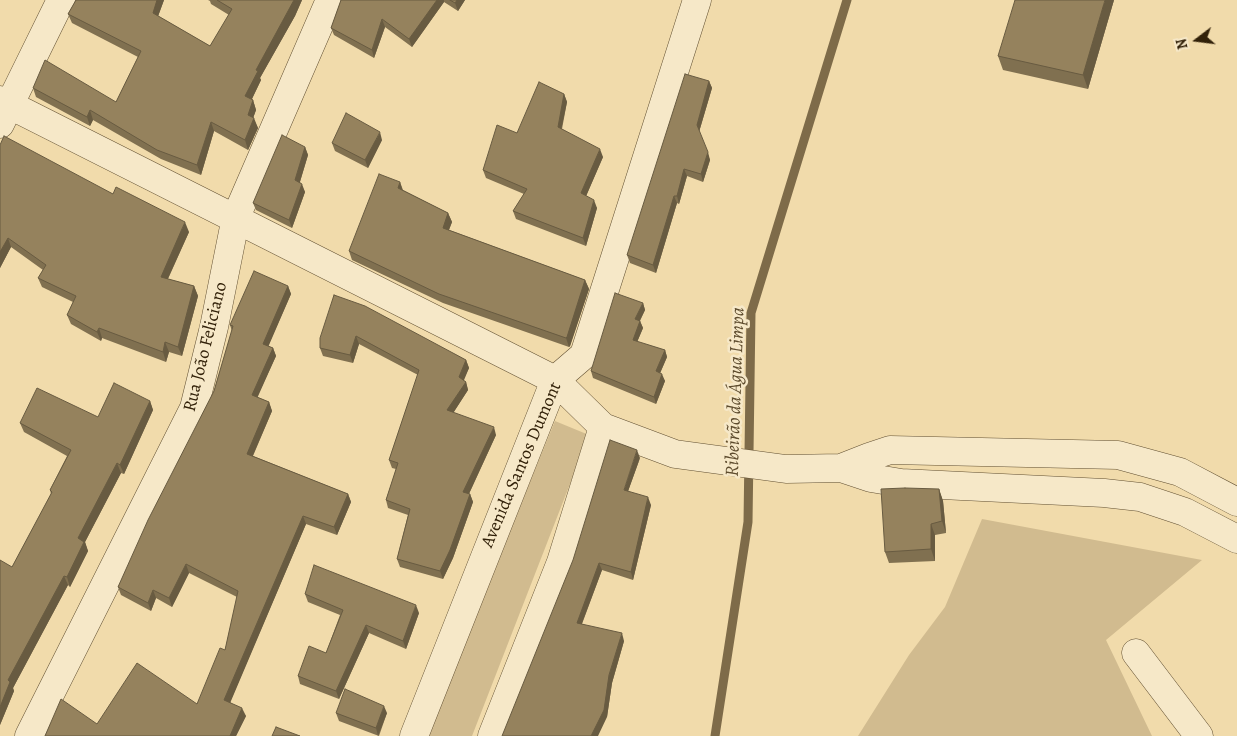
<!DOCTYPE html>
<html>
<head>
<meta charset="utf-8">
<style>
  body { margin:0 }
  #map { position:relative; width:1237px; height:736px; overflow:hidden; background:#f1dbab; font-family:Alegreya,serif }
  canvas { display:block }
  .north { position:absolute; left:1172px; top:15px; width:50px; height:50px; -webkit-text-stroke:4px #f6e8c8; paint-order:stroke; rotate:255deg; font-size:14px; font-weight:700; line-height:20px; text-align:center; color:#322109 }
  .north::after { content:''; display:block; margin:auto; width:18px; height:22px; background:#322109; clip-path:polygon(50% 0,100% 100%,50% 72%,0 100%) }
</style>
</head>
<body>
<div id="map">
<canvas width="1237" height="736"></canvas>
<div class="north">N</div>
</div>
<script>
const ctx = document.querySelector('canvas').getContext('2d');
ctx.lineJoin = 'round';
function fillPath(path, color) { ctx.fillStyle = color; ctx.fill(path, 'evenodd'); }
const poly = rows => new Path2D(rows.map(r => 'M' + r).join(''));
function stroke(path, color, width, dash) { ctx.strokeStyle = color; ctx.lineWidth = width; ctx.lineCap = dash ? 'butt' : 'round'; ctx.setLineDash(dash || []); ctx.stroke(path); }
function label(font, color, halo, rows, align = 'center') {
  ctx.font = font + ' Alegreya,serif'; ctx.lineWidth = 5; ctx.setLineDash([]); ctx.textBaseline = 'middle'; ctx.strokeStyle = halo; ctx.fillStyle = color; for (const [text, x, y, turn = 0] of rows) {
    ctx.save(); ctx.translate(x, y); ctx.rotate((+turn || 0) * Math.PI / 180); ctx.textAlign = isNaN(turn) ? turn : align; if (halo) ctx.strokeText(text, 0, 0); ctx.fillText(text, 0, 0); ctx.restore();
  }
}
fillPath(poly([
  [555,421,589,435,472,736,426,736],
  [982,519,1202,560,1106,640,1152,736,858,736,909,655,945,607]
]), '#d1bb8f');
stroke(poly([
  [715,736,748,522,751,313,847,0]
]), '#7e6b49', 9);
const minor = poly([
  [0,100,555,380,603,427,675,454,786,469,841,468,871,478,901,483,1104,493,1140,497,1185,512,1237,539],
  [0,124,61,0],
  [841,468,869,457,890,450,1118,455,1180,472,1237,502],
  [1136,653,1199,736],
  [29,736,194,408,214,327,236,217,330,0],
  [414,736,555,380,584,355,697,0],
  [492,736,561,562,603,427]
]);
stroke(minor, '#625032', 29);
stroke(minor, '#f6e8c8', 28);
fillPath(poly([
  [76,0,164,0,158,16,210,46,229,15,211,4,210,1,208,0,302,0,295,16,260,78,261,80,252,99,253,100,256,110,253,118,258,128,248,150,214,131,201,175,161,159,93,120,90,126,36,97,33,88,116,102,138,57,72,23,68,14],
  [341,0,465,0,458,11,444,2,412,47,385,27,374,58,334,35,331,28],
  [1114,0,1088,89,1003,70,998,56],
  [709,81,712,88,699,132,710,160,703,182,687,176,679,204,677,203,656,273,630,263,627,255],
  [564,94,567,102,562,129,603,157,586,196,597,208,586,246,516,219,513,211,524,194,486,178,483,170,517,133],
  [382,140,368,168,335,151,332,143],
  [0,145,113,194,189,232,168,279,194,286,198,296,182,356,169,352,166,362,102,338,101,341,71,324,67,315,73,302,42,287,38,278,43,270,11,247,0,268],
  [305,147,308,155,300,182,305,192,292,228,256,210,253,203],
  [400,182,403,190,448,213,452,222,449,230,585,280,589,289,570,346,569,347,443,303,352,260,349,251],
  [288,286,291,294,268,346,273,348,276,356,257,397,269,402,272,411,253,456,348,494,351,502,337,535,306,524,230,702,246,716,236,736,45,736,97,724,197,704,225,650,237,597,189,573,172,607,156,598,151,611,121,595,118,587,214,391,232,331,230,325],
  [334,295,466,360,469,368,463,380,466,382,468,390,453,413,496,435,469,494,470,494,473,502,453,558,443,579,400,567,397,559,408,515,388,508,386,500,396,469,392,468,389,460,418,375,359,344,353,363,323,356,320,348],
  [643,303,645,310,640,321,643,328,637,342,665,350,667,357,660,373,665,381,656,404,593,378,591,371],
  [150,401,153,410,124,474,121,473,85,542,88,551,70,587,68,585,13,688,14,691,0,725,12,567,51,494,50,490,67,456,24,432,20,423,98,417],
  [640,458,628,491,651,505,633,580,602,570,582,624,624,641,612,683,607,717,504,734],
  [939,489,943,501,946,533,935,535,935,561,889,563,885,552],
  [305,594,419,613,406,649,369,633,339,699,300,684,298,676,326,653,340,615,308,602],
  [336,713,387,713,379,736,339,721]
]), '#807050');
fillPath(poly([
  [157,0,164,0,156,22,153,13],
  [294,0,302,0,295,16,260,78,261,80,249,105,245,96,256,70],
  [437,0,444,0,444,2,412,47,409,39],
  [457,0,465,0,458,11,455,3],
  [1105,0,1114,0,1088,89,1083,75],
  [382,19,385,27,374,58,372,50],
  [709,81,712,88,699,132,697,125],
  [564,94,567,102,560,135,558,127],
  [253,100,256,110,251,124,248,115],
  [90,110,93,120,90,126,87,117],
  [254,118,258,128,248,150,245,140],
  [211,122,214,131,201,175,197,165],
  [380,132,382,140,368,168,365,160],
  [305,147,308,155,298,188,295,180],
  [600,149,603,157,584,201,581,193],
  [708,152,710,160,703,182,701,174],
  [684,169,687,176,679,204,677,196],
  [400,182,403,192,398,188],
  [302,184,305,192,292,228,289,220],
  [674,196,677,203,656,273,653,265],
  [594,200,597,208,586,246,583,238],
  [448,213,452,222,446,237,443,228],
  [185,222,189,232,164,287,161,277],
  [8,238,11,247,0,268,0,252],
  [585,280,589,289,570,346,569,347,566,338],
  [194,286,198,296,182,356,178,347],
  [288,286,291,294,266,352,263,344],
  [643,303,645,310,637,326,635,319],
  [640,321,643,328,635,347,633,340],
  [99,328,102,338,101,341,97,332],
  [356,336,359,344,353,363,350,355],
  [165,342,169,352,166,362,163,352],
  [273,348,276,356,255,403,252,395],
  [665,350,667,357,658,378,656,371],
  [466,360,469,368,462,385,459,377],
  [662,374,665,381,656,404,654,397],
  [466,382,468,390,450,418,447,410],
  [150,401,153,410,124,474,120,465],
  [269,402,272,411,250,462,247,454],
  [494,427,496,435,466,500,463,492],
  [637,450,640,458,626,497,624,490],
  [117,463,121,473,85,542,88,551,70,587,67,577,78,538],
  [939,489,943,501,946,533,942,521],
  [348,494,351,502,337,535,334,527],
  [470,494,473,502,453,558,443,579,440,571],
  [648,497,651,505,633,580,631,572],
  [303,516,306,524,228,708,224,700],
  [931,524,935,535,935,561,931,549],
  [599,563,602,570,579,631,577,623],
  [186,564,189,573,172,607,169,598],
  [64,576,68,585,13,688,14,691,0,725,0,707,8,680],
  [153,590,156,598,151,611,148,603],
  [416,605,419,613,406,649,403,641],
  [366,625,369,633,339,699,336,691],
  [622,633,624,641,612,683,607,717,598,736,591,736],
  [384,706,387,713,378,736,376,728],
  [242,708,246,716,236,736,230,736]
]), '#685b41');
const building = poly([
  [76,0,157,0,153,13,210,46,232,9,217,0,294,0,256,70,258,71,245,96,253,100,248,115,254,118,245,140,211,122,197,165,157,150,90,110,87,117,33,88,45,60,116,102,141,51,68,14,76,0],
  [341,0,437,0,409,39,382,19,372,50,331,28,341,0],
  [450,0,457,0,455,3,450,0],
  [1015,0,1105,0,1083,75,998,56,1015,0],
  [685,74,709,81,697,125,708,152,701,174,684,169,677,196,674,196,653,265,627,255,685,74],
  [539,82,564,94,558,127,600,149,581,193,594,200,583,238,513,211,527,189,483,170,497,125,517,133,539,82],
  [346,113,380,132,365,160,332,143,346,113],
  [282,135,305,147,295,180,302,184,289,220,253,203,282,135],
  [4,136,113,194,116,187,185,222,161,277,194,286,178,347,165,342,163,352,99,328,97,332,67,315,76,296,38,278,46,265,8,238,0,252,0,145,4,136],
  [379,174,400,182,398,188,448,213,443,228,585,280,567,337,566,338,439,294,349,251,379,174],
  [254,271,288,286,263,344,273,348,252,395,269,402,247,454,348,494,334,527,303,516,224,700,242,708,230,736,45,736,61,699,97,724,137,663,197,704,220,648,225,650,238,591,186,564,169,598,153,590,148,603,118,587,148,520,214,391,233,326,230,325,254,271],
  [615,293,643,303,635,319,640,321,633,340,665,350,656,371,662,374,654,397,591,371,615,293],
  [334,295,365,306,466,360,459,377,466,382,447,410,494,427,463,492,470,494,450,550,440,571,397,559,410,509,386,500,398,463,389,460,419,370,356,336,350,355,320,348,320,338,334,295],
  [114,383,150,401,120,465,117,463,78,538,84,542,67,577,64,576,8,680,10,682,0,707,0,560,12,567,52,492,50,490,71,450,20,423,37,388,98,417,114,383],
  [610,440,637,450,624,490,648,497,631,572,599,563,577,623,622,633,609,675,604,710,591,736,502,736,573,560,610,440],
  [905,488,939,489,942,521,931,524,931,549,885,552,881,489,905,488],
  [314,565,416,605,403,641,366,625,336,691,298,676,309,646,326,653,343,610,305,594,314,565],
  [345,689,384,706,376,728,336,713,345,689],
  [276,727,300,736,272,736,276,727]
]);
fillPath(building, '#95825d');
stroke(building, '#685b41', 1);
label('18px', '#322109', '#f6e8c8', [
  ["Rua João Feliciano",206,347,-76],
  ["Avenida Santos Dumont",522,465,-67]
]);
label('italic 19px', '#5e4c2e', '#f6e8c8', [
  ["Ribeirão da Água Limpa",736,392,-88]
]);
</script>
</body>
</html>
